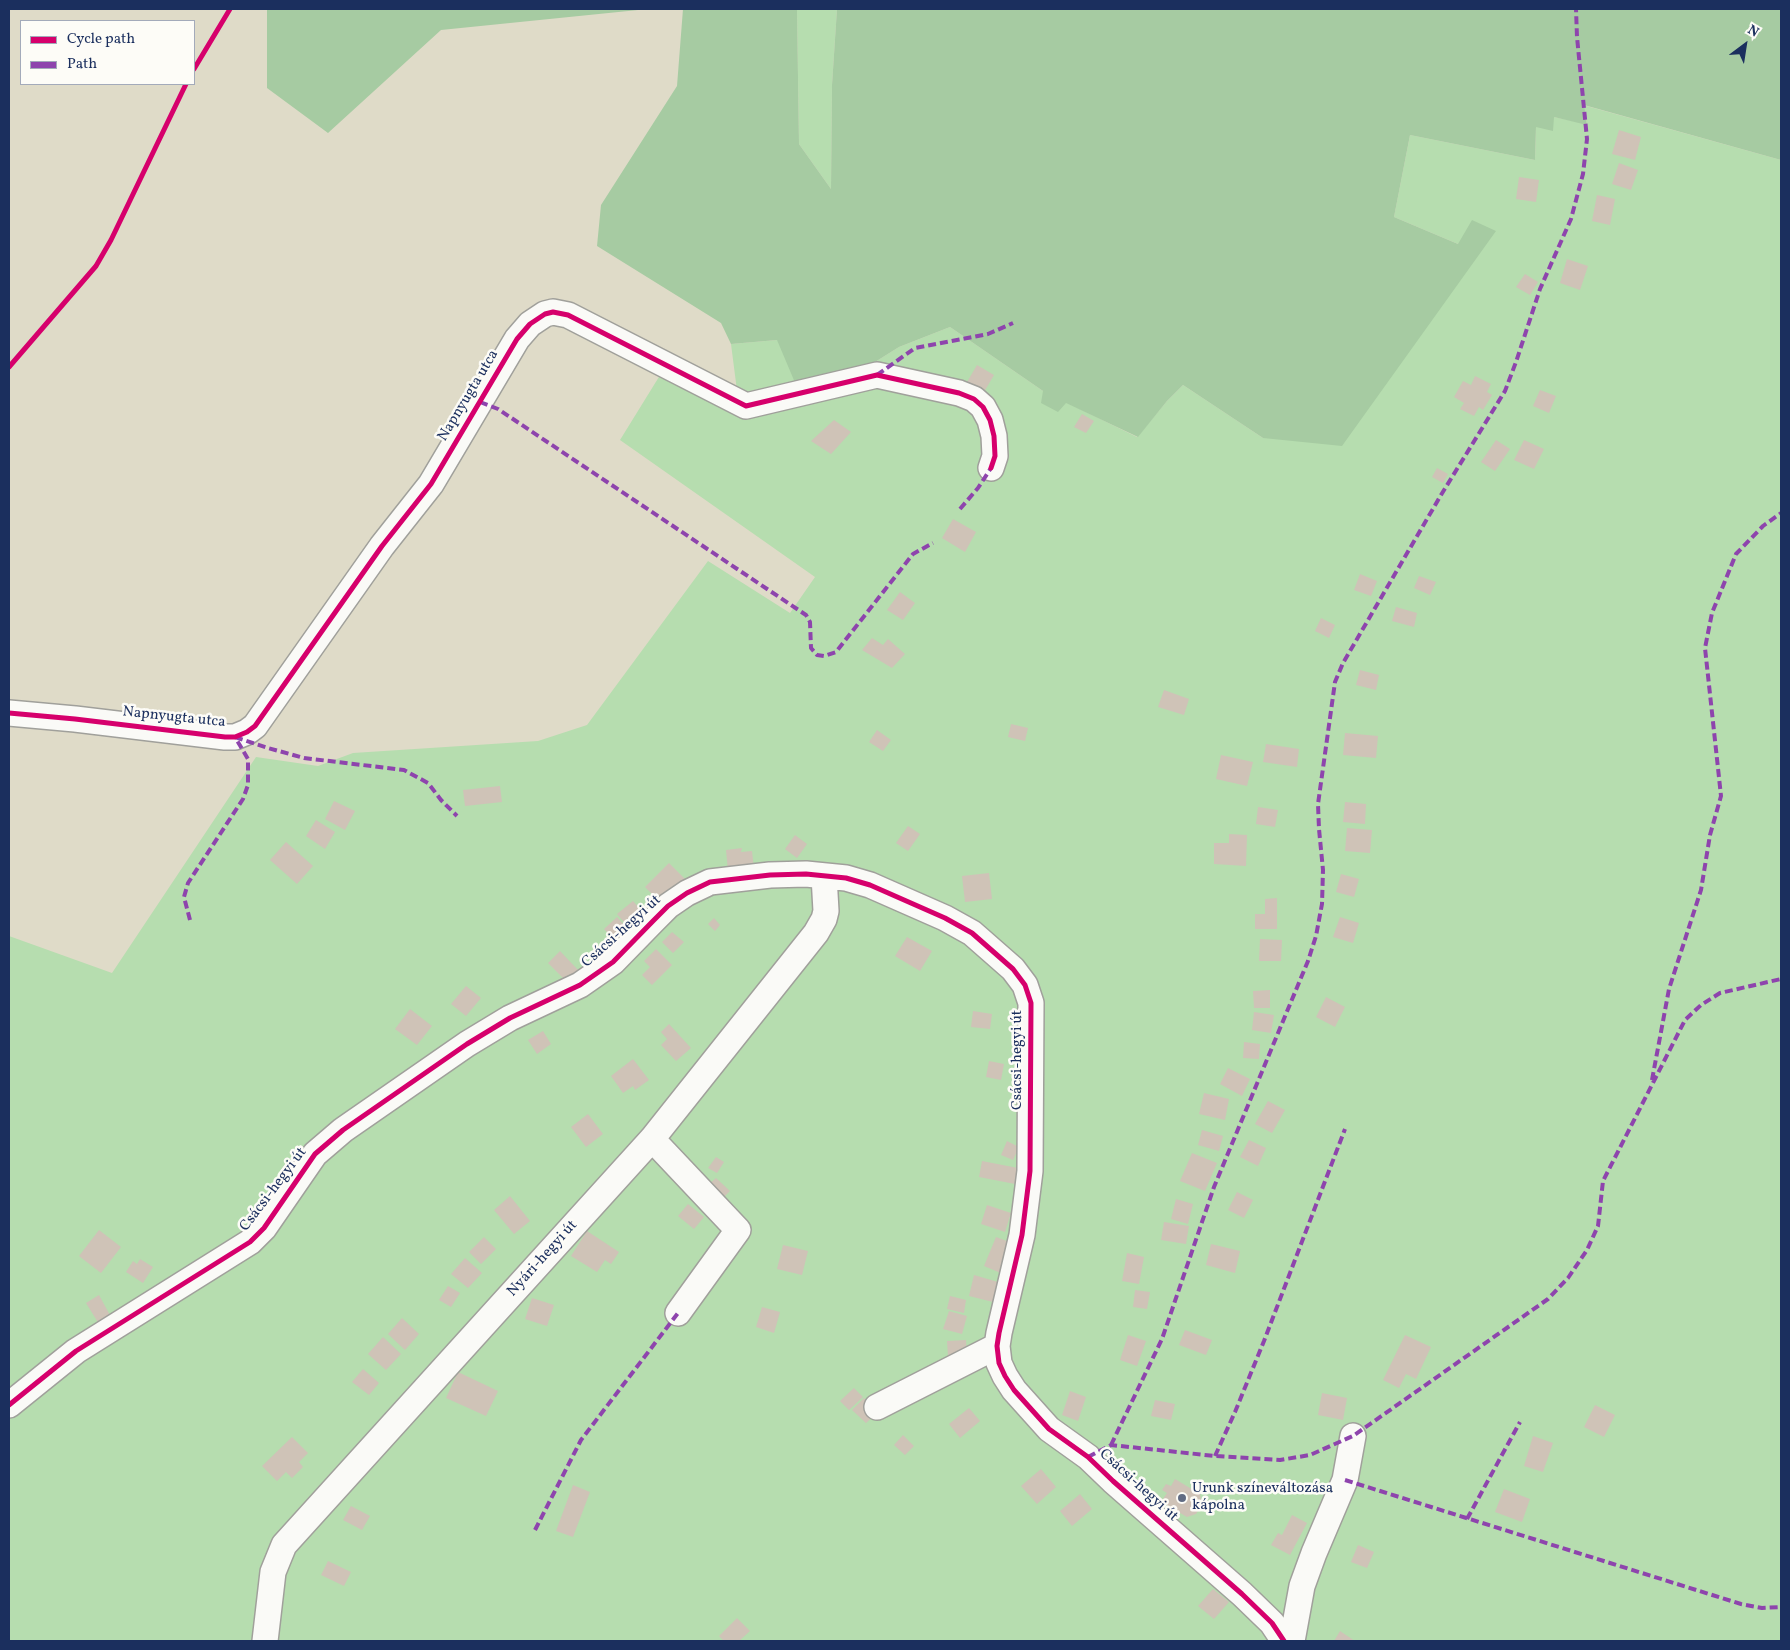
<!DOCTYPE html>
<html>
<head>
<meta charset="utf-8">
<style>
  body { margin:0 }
  #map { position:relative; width:1790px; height:1650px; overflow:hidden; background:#dfdbc8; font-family:Vollkorn,serif }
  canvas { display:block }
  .frame { position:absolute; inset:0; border:10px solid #1b2f5e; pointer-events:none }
  .legend { position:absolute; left:20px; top:20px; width:175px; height:65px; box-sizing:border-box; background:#fdfcf7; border:1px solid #a3aaba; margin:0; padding:6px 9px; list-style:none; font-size:15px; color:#1b2f5e }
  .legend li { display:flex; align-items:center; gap:10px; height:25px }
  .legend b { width:25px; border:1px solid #a3aaba }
  .north { position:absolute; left:1720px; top:20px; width:50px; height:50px; -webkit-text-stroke:4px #fdfcf7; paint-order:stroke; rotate:31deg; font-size:14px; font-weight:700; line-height:20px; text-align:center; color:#1b2f5e }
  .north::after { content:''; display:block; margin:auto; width:18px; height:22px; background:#1b2f5e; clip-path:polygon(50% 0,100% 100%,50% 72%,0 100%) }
</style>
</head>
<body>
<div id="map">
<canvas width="1790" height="1650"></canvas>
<div class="frame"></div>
<ul class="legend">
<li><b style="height:6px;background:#d6006c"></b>Cycle path</li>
<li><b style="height:6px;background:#8e44ad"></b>Path</li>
</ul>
<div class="north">N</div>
</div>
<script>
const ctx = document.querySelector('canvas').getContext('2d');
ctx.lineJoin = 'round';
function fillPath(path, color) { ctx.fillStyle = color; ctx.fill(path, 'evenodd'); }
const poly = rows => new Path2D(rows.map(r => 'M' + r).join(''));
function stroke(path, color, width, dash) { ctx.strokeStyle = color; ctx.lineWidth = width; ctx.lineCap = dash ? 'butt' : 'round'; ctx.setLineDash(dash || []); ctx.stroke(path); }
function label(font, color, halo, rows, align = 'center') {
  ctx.font = font + ' Vollkorn,serif'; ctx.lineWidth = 5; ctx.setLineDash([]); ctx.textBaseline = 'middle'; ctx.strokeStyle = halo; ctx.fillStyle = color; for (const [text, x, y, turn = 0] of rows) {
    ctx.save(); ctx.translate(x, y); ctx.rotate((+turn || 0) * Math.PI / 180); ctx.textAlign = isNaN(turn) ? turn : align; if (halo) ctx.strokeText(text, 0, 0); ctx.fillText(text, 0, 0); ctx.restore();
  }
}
fillPath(poly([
  [797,9,837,9,832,85,831,189,799,144],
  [1583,105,1781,160,1781,1641,9,1641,9,936,112,973,256,757,318,766,353,753,538,741,587,725,708,561,790,613,815,577,620,440,662,372,740,414,731,344,777,340,867,367,899,347,950,327,1043,391,1137,437,1167,401,1183,385,1263,438,1458,244,1394,217,1410,135,1535,160,1536,127,1554,117,1587,124]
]), '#b6ddaf');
fillPath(poly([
  [267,9,648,9,441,30,328,133,267,88],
  [683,9,797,9,799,144,831,189,832,85,837,9,1781,9,1781,160,1584,105,1587,125,1554,117,1553,131,1536,127,1535,160,1410,135,1394,217,1458,244,1472,220,1496,231,1342,446,1263,438,1183,385,1167,401,1138,437,1066,403,1058,412,1041,403,1043,391,950,327,899,347,867,367,796,385,777,340,731,344,721,323,597,246,601,205,677,86]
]), '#a6cba2');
fillPath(poly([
  [1619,130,1641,137,1635,160,1612,154],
  [1619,163,1638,170,1631,190,1612,184],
  [1519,177,1539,180,1536,202,1516,199],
  [1597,195,1615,199,1610,225,1592,221],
  [1567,259,1588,266,1580,290,1560,283],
  [1525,274,1538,282,1530,295,1516,287],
  [977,365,994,375,984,392,967,382],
  [1475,376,1491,384,1487,392,1492,395,1483,410,1479,407,1474,416,1460,409,1464,403,1454,397,1463,381,1471,385],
  [1540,390,1556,396,1549,413,1533,406],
  [1082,414,1094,421,1086,433,1074,427],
  [834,420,851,432,831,454,811,441],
  [1496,440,1510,449,1495,471,1481,462],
  [1524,440,1544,449,1534,469,1514,460],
  [1437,468,1448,474,1443,483,1432,477],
  [953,519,976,532,965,552,942,538],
  [1360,574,1377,581,1371,596,1354,590],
  [1419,576,1436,582,1430,595,1414,588],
  [900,592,915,603,903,620,887,610],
  [1396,607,1417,613,1414,627,1392,621],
  [1321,618,1335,625,1329,638,1315,631],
  [872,638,883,645,888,639,905,654,892,668,862,650],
  [1360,670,1379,675,1376,690,1356,685],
  [1164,690,1189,699,1184,715,1158,707],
  [1011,724,1028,728,1025,741,1008,737],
  [877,730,891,740,883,751,869,742],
  [1345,733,1378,736,1376,758,1343,755],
  [1266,744,1299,749,1297,767,1263,762],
  [1221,755,1253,762,1247,786,1216,779],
  [500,786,502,802,465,806,463,790],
  [334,801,355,811,345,830,325,819],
  [1345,802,1366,804,1365,824,1343,822],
  [1258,807,1278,810,1275,827,1256,824],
  [316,820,335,832,325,849,306,836],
  [908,826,920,834,908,851,896,843],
  [1347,828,1372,830,1370,853,1345,851],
  [1229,834,1247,835,1246,866,1214,864,1214,843,1229,843],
  [795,835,807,844,797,858,785,849],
  [286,842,313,866,297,884,270,860],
  [742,848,741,852,752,851,754,869,728,871,726,850],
  [669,863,687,881,671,897,666,892,658,900,645,887],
  [989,873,992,899,965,902,962,876],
  [1341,874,1359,879,1354,897,1336,892],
  [1277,898,1277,929,1255,929,1255,914,1265,914,1265,899],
  [633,901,649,919,633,933,617,914],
  [617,917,629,930,616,942,604,929],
  [1340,917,1359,923,1353,943,1333,937],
  [714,918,720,925,715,931,708,924],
  [672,932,684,942,673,953,662,942],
  [907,937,932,951,920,971,895,956],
  [1260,939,1282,940,1281,961,1259,961],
  [656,949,672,965,652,985,642,975,650,967,644,961],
  [560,951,578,970,566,981,548,963],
  [466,986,481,998,466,1016,451,1004],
  [1270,990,1270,1008,1254,1008,1253,991],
  [1326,997,1345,1007,1335,1027,1316,1017],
  [410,1009,432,1026,417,1045,395,1029],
  [973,1011,992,1014,990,1029,971,1027],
  [1254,1012,1274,1015,1271,1033,1252,1030],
  [669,1024,691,1048,676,1061,661,1045,667,1039,661,1032],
  [543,1031,551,1044,537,1054,528,1040],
  [1244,1042,1260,1044,1259,1059,1243,1058],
  [633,1059,649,1080,635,1090,633,1086,623,1093,611,1076],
  [989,1061,1004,1064,1001,1080,986,1077],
  [1228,1068,1250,1079,1242,1096,1220,1084],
  [1204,1093,1229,1099,1225,1120,1199,1114],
  [1268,1101,1285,1110,1272,1133,1255,1124],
  [588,1114,603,1134,586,1147,571,1127],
  [1202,1130,1223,1136,1219,1151,1198,1145],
  [1249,1140,1266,1148,1258,1166,1240,1157],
  [1007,1141,1019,1147,1013,1160,1001,1155],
  [1192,1153,1217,1163,1205,1191,1180,1181],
  [716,1157,724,1162,717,1173,708,1168],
  [982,1161,1018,1168,1015,1184,979,1177],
  [716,1178,730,1191,722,1199,708,1185],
  [1237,1192,1253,1200,1244,1218,1228,1210],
  [510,1196,530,1221,514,1234,494,1210],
  [1176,1199,1193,1204,1188,1224,1171,1219],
  [688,1204,704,1217,694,1229,678,1216],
  [987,1205,1011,1213,1005,1232,981,1224],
  [1164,1222,1189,1226,1186,1244,1161,1240],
  [99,1230,121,1247,101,1273,79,1256],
  [587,1231,619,1252,611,1264,605,1260,597,1272,571,1256],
  [484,1237,496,1249,481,1264,469,1252],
  [996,1237,1015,1244,1003,1274,984,1266],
  [1211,1244,1240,1251,1235,1273,1206,1265],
  [783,1245,808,1251,802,1275,777,1269],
  [1127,1253,1144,1257,1139,1284,1122,1281],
  [465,1258,482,1273,468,1288,451,1274],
  [140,1259,153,1267,143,1283,126,1272,133,1261,137,1264],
  [974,1275,998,1282,993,1302,969,1296],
  [448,1286,460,1293,451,1307,439,1300],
  [1135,1290,1150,1292,1147,1309,1133,1307],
  [99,1295,111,1317,99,1324,86,1303],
  [950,1296,966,1300,964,1313,947,1309],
  [532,1298,554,1305,547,1326,525,1319],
  [762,1307,780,1312,774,1333,756,1327],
  [949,1311,967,1316,962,1334,943,1329],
  [402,1318,419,1334,405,1350,388,1334],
  [1185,1330,1212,1340,1206,1355,1179,1345],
  [1128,1335,1146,1341,1137,1366,1120,1360],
  [1405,1335,1431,1347,1416,1379,1406,1374,1399,1388,1383,1380],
  [383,1337,401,1354,386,1370,368,1354],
  [966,1340,967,1356,948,1356,947,1341],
  [363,1369,379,1383,369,1395,352,1382],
  [458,1372,498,1391,486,1416,446,1398],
  [854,1388,863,1397,849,1410,840,1401],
  [1070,1391,1086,1397,1078,1421,1062,1415],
  [1322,1393,1347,1398,1343,1420,1318,1415],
  [864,1398,878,1412,866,1423,852,1410],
  [1155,1400,1175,1404,1171,1420,1151,1416],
  [1595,1405,1615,1415,1604,1437,1584,1427],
  [969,1408,980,1421,960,1438,949,1424],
  [903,1435,914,1446,905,1455,894,1445],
  [1533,1436,1553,1443,1543,1472,1524,1466],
  [292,1437,308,1453,299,1462,303,1467,292,1478,286,1472,277,1481,262,1466],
  [1041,1469,1056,1487,1037,1504,1021,1486],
  [1175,1479,1200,1494,1202,1505,1196,1514,1187,1517,1161,1502,1167,1493,1162,1490,1166,1484,1171,1486],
  [573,1485,590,1492,573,1537,556,1531],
  [1504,1489,1530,1499,1522,1522,1495,1512],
  [1080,1494,1092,1509,1072,1526,1060,1511],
  [351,1506,370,1516,362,1530,343,1520],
  [1292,1515,1307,1523,1290,1555,1271,1545,1278,1533,1282,1535],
  [1358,1545,1374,1552,1367,1568,1351,1562],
  [328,1561,351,1572,344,1586,321,1575],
  [1213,1589,1229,1602,1214,1619,1198,1606],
  [737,1618,750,1631,739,1641,724,1641,719,1636],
  [1340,1631,1355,1641,1334,1641]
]), '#cfc3b7');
const minor = poly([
  [9,713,75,719,225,737,235,737,247,732,255,726,382,546,431,484,517,339,530,324,545,314,553,312,568,315,746,406,877,375,959,393,974,399,983,407,990,420,994,436,995,456,991,468],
  [652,1139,738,1230,678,1313],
  [9,1405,76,1351,250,1242,264,1228,315,1154,343,1130,467,1044,510,1018,580,985,613,962,653,921,668,906,687,893,710,882,770,875,806,874,846,878,870,885,945,918,972,933,1013,969,1025,985,1031,1003,1030,1171,1022,1235,999,1333,997,1346,999,1363,1005,1376,1014,1390,1049,1429,1088,1457,1113,1481,1242,1594,1272,1623,1284,1641],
  [877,1407,997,1346],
  [265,1641,273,1572,284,1545,652,1139,816,933,824,919,826,911,824,876],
  [1292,1641,1302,1586,1314,1553,1345,1480,1353,1436]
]);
stroke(minor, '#a0a09b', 28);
stroke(minor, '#fafaf7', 25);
stroke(poly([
  [877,375,915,348,988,334,1013,323],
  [480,402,498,409,806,615,810,622,811,648,817,655,824,656,836,652,913,554,933,543],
  [960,509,978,488,991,468],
  [235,737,268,748,304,758,404,770,428,783,441,800,457,816],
  [190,920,184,897,188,883,243,799,248,785,248,759,235,737],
  [1652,1080,1669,989,1701,890,1710,835,1721,796,1705,648,1712,613,1736,554,1763,526,1781,513],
  [1111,1445,1162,1339,1214,1187,1308,961,1316,936,1322,904,1323,870,1319,829,1318,804,1335,682,1343,663,1441,495,1505,391,1516,362,1540,289,1571,219,1583,174,1587,139,1577,37,1576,9],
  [1215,1456,1235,1412,1264,1341,1345,1129],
  [1088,1457,1111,1445,1215,1456,1280,1460,1310,1455,1353,1436,1548,1299,1568,1278,1587,1250,1598,1226,1603,1181,1685,1020,1701,1005,1720,993,1781,979],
  [1345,1480,1741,1604,1762,1608,1781,1607],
  [1467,1519,1520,1422],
  [535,1530,581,1440,678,1313]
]), '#8e44ad', 4, [8, 4]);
stroke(poly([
  [194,69,230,9],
  [9,367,96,266,111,240,186,84],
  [9,713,75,719,225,737,235,737,247,732,255,726,382,546,431,484,517,339,530,324,545,314,553,312,568,315,746,406,877,375,959,393,974,399,983,407,990,420,994,436,995,456,991,468],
  [9,1405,76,1351,250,1242,264,1228,315,1154,343,1130,467,1044,510,1018,580,985,613,962,653,921,668,906,687,893,710,882,770,875,806,874,846,878,870,885,945,918,972,933,1013,969,1025,985,1031,1003,1030,1171,1022,1235,999,1333,997,1346,999,1363,1005,1376,1014,1390,1049,1429,1088,1457,1113,1481,1242,1594,1272,1623,1284,1641]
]), '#d6006c', 5);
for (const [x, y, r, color] of [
  [1182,1498,5,"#606b83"]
]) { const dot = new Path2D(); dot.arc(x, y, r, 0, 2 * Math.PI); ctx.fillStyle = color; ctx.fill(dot); stroke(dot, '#fdfcf7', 2); }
label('15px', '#1b2f5e', '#fdfcf7', [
  ["Napnyugta utca",469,396,-59],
  ["Napnyugta utca",174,718,6],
  ["Csácsi-hegyi út",622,932,-42],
  ["Csácsi-hegyi út",1018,1060,-90],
  ["Csácsi-hegyi út",274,1190,-53],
  ["Nyári-hegyi út",543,1259,-48],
  ["Csácsi-hegyi út",1138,1486,42]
]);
label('15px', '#1b2f5e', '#fdfcf7', [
  ["Urunk színeváltozása",1192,1489],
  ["kápolna",1192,1506]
], 'left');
</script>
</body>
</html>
